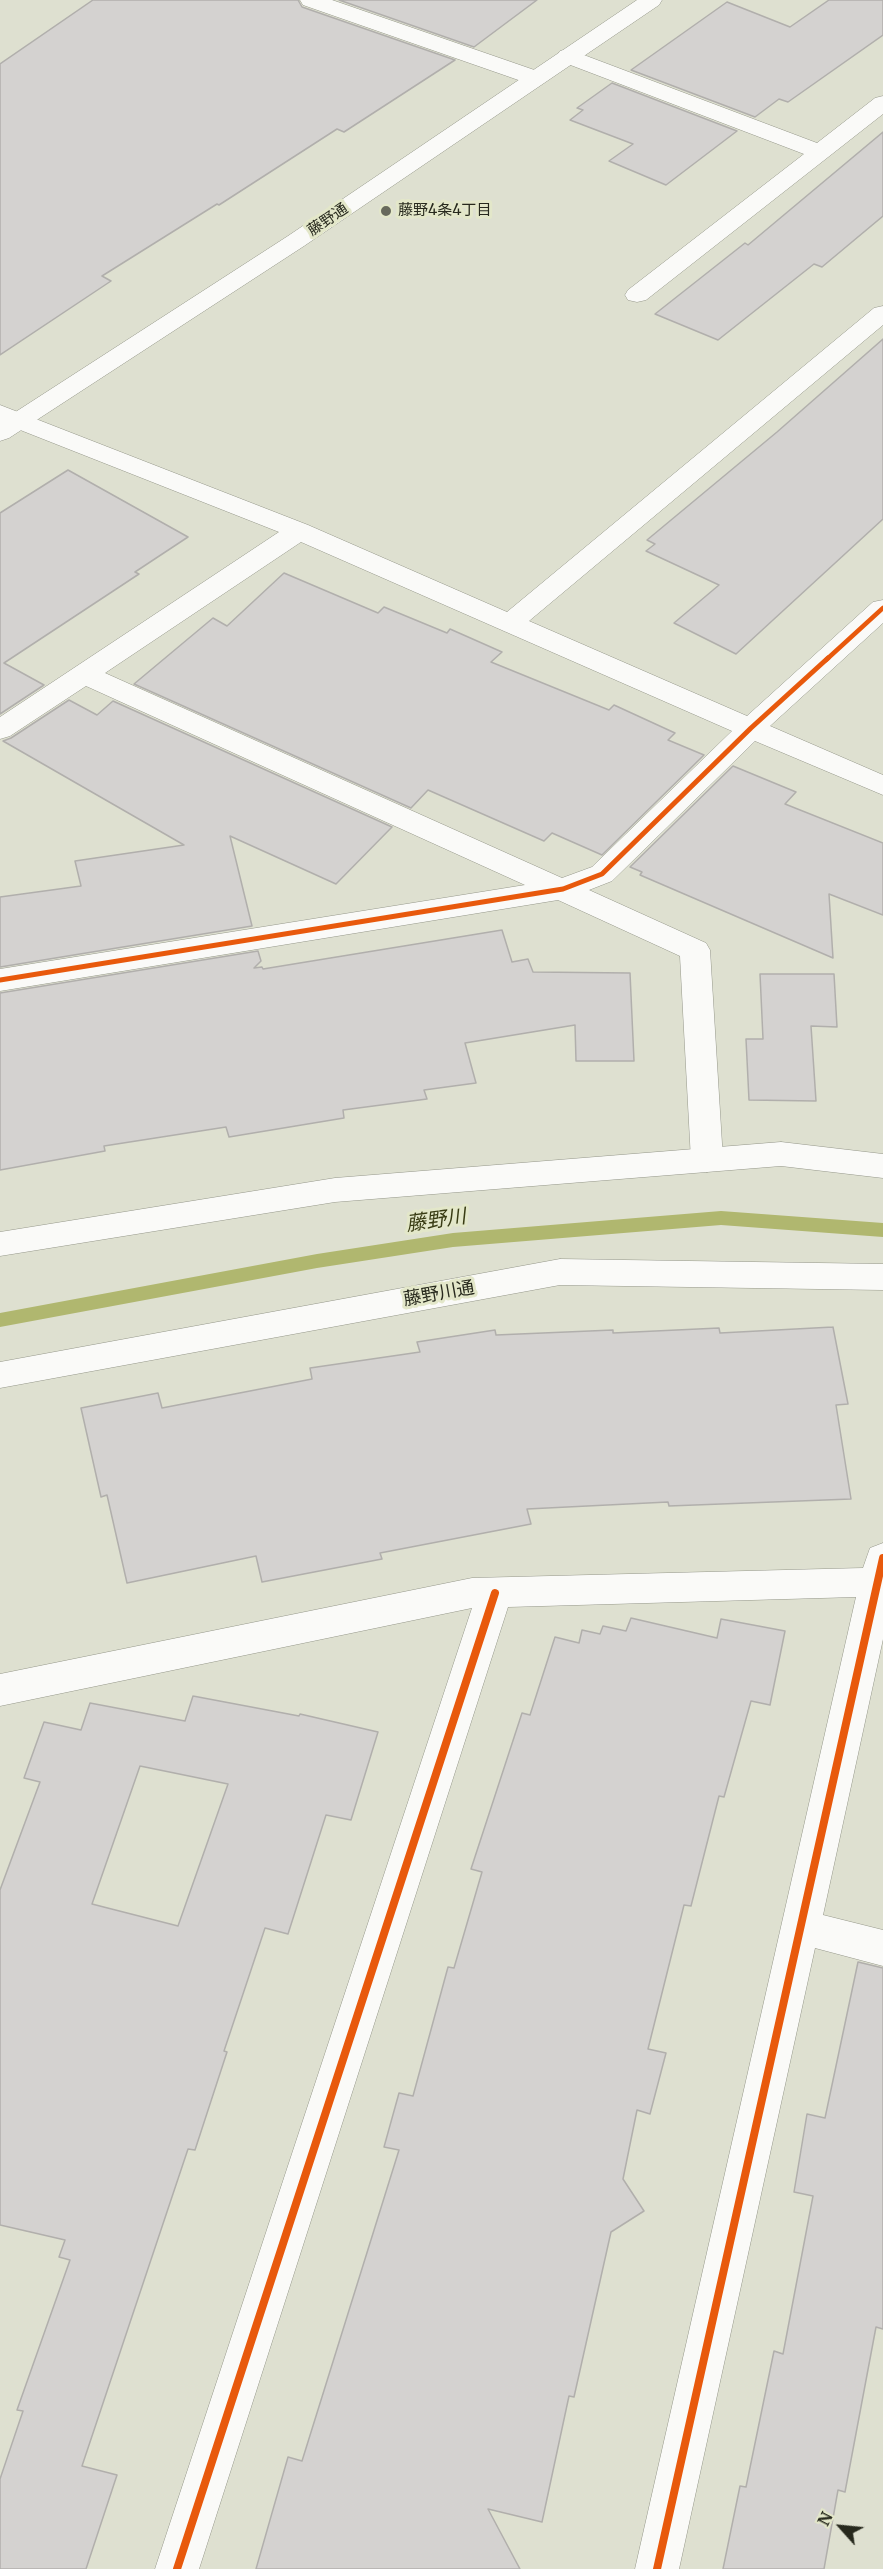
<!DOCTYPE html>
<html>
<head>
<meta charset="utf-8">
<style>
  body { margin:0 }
  #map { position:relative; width:883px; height:2569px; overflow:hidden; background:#dee0d0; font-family:Merriweather,serif }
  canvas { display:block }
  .north { position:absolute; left:811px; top:2497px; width:60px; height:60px; -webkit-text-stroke:4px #e3e7c9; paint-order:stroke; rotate:297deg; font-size:16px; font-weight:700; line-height:24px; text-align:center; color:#27291d }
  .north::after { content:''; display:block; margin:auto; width:21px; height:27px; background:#27291d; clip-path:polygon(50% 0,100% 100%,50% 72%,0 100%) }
</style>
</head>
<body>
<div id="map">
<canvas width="883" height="2569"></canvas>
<div class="north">N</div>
</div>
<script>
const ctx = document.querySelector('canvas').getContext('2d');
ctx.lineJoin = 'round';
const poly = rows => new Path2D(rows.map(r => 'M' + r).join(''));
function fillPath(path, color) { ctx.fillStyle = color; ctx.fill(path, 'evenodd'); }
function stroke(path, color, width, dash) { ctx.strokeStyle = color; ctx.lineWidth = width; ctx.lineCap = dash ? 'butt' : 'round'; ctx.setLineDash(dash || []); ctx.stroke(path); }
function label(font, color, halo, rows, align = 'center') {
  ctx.font = font + ' Merriweather,"Noto Sans JP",serif'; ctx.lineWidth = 6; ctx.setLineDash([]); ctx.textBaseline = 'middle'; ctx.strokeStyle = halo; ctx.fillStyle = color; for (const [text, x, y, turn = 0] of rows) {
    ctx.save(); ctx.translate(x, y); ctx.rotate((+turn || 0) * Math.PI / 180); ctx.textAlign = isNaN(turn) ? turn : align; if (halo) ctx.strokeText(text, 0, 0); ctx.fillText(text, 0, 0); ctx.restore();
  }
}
fillPath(poly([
  [721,1211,883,1223,883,1237,721,1225,453,1247,317,1268,0,1327,0,1313,317,1254,453,1233,721,1211]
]), '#b0b76f');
const building = poly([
  [93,0,298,0,302,7,455,60,344,132,337,129,219,205,217,204,102,276,111,281,0,355,0,64,93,0],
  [339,0,537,0,474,47,339,0],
  [829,0,883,0,883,35,788,102,779,99,755,117,631,70,727,2,790,27,829,0],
  [612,83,737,131,666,185,609,161,633,144,570,120,583,110,577,108,612,83],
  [883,132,883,216,822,267,814,264,718,340,655,314,745,243,748,245,883,132],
  [883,339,883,519,736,654,674,623,719,585,646,551,655,544,647,540,777,432,883,339],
  [68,470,188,537,135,572,139,574,4,663,44,685,0,714,0,513,68,470],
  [284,573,378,613,384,607,447,633,450,629,502,652,491,662,609,710,614,705,675,733,668,740,704,755,602,855,552,833,544,841,428,790,411,808,134,684,213,618,227,626,284,573],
  [69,700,97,715,113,701,392,827,336,884,230,836,252,926,0,967,0,897,81,886,75,861,184,845,3,741,11,738,69,700],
  [733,766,796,792,785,804,883,843,883,915,829,894,833,958,640,875,642,872,630,867,733,766],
  [502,930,512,962,528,959,533,972,630,973,634,1061,576,1061,575,1025,465,1043,476,1083,424,1090,427,1099,343,1110,344,1118,229,1137,226,1127,104,1146,105,1151,0,1170,0,993,258,951,261,961,254,968,262,967,263,969,502,930],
  [760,974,834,974,837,1027,811,1026,816,1101,749,1100,746,1039,763,1039,760,974],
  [833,1327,848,1404,836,1405,851,1499,669,1506,668,1502,527,1509,531,1524,380,1553,382,1559,262,1582,256,1556,127,1583,107,1495,101,1497,81,1408,158,1393,162,1408,312,1379,310,1368,420,1352,417,1342,495,1330,496,1335,613,1330,613,1333,719,1328,720,1333,833,1327],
  [631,1618,717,1638,721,1619,785,1631,770,1705,751,1701,724,1797,719,1796,691,1906,684,1905,648,2049,666,2053,650,2114,637,2110,623,2179,644,2211,611,2232,574,2397,569,2396,542,2522,488,2509,520,2569,256,2569,288,2457,302,2461,399,2150,384,2147,399,2093,413,2096,448,1967,454,1968,482,1872,471,1869,522,1713,530,1715,555,1637,579,1643,582,1630,600,1634,603,1626,626,1631,631,1618],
  [193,1696,299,1716,300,1714,378,1732,351,1820,326,1815,288,1934,265,1928,224,2051,227,2052,195,2150,188,2149,82,2466,117,2475,86,2569,0,2569,0,2479,23,2411,17,2410,70,2260,59,2257,65,2240,0,2225,0,1890,40,1782,24,1778,44,1722,81,1730,90,1703,185,1721,193,1696],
  [140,1766,228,1784,178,1926,92,1904,140,1766],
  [858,1962,883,1968,883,2329,876,2327,845,2492,838,2490,824,2569,723,2569,740,2486,746,2487,774,2351,783,2354,813,2196,794,2192,807,2114,825,2118,858,1962]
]);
fillPath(building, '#d4d2d0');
stroke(building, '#b1afac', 1.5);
const minor = poly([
  [300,0,332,0,543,73,546,78,543,83,535,85,527,83,303,5,300,0],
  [568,49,817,143,875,98,883,96,883,114,646,300,637,302,628,300,625,295,628,290,804,154,560,61,557,56,560,51,568,49],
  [883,306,883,325,529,621,747,716,873,602,883,600,883,623,770,726,883,775,883,795,755,741,612,881,589,890,706,943,710,950,723,1160,718,1168,707,1172,696,1168,691,1160,680,956,558,900,0,991,0,969,525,885,86,686,10,736,0,739,0,717,279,532,0,422,0,405,308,525,507,612,874,308,883,306],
  [301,542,732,731,592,867,562,878,105,673,301,542],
  [883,1543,883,1639,823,1915,883,1930,883,1966,815,1948,679,2569,635,2569,856,1597,508,1607,199,2569,155,2569,472,1608,0,1706,0,1674,472,1578,863,1568,870,1548,883,1543]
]);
const tertiary = poly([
  [637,0,662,0,659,5,304,246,9,438,0,441,0,422,288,236,637,0],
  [781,1142,883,1154,883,1178,781,1166,335,1202,0,1256,0,1232,335,1178,781,1142],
  [560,1259,883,1264,883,1290,560,1285,0,1388,0,1362,560,1259]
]);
stroke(minor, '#95978a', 1);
stroke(tertiary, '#95978a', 1);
fillPath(minor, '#fafaf8');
fillPath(tertiary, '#fafaf8');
stroke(poly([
  [826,660,883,608]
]), '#e8590c', 4.5);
stroke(poly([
  [0,980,563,889,602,874,751,728,828,658]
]), '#e8590c', 5);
stroke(poly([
  [177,2569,495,1593],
  [657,2569,883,1558]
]), '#e8590c', 8);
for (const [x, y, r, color] of [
  [386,211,6,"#67695c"]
]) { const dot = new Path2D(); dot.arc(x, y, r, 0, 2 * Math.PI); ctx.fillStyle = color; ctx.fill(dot); stroke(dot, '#e3e7c9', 2); }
label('15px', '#27291d', '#e3e7c9', [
  ["藤野4条4丁目",398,211]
], 'left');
label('15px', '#27291d', '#e3e7c9', [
  ["藤野通",328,220,-34]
]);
label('18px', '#27291d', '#e3e7c9', [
  ["藤野川通",439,1294,-10]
]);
label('italic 20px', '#383b13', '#e3e7c9', [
  ["藤野川",436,1221,-8]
]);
</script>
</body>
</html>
